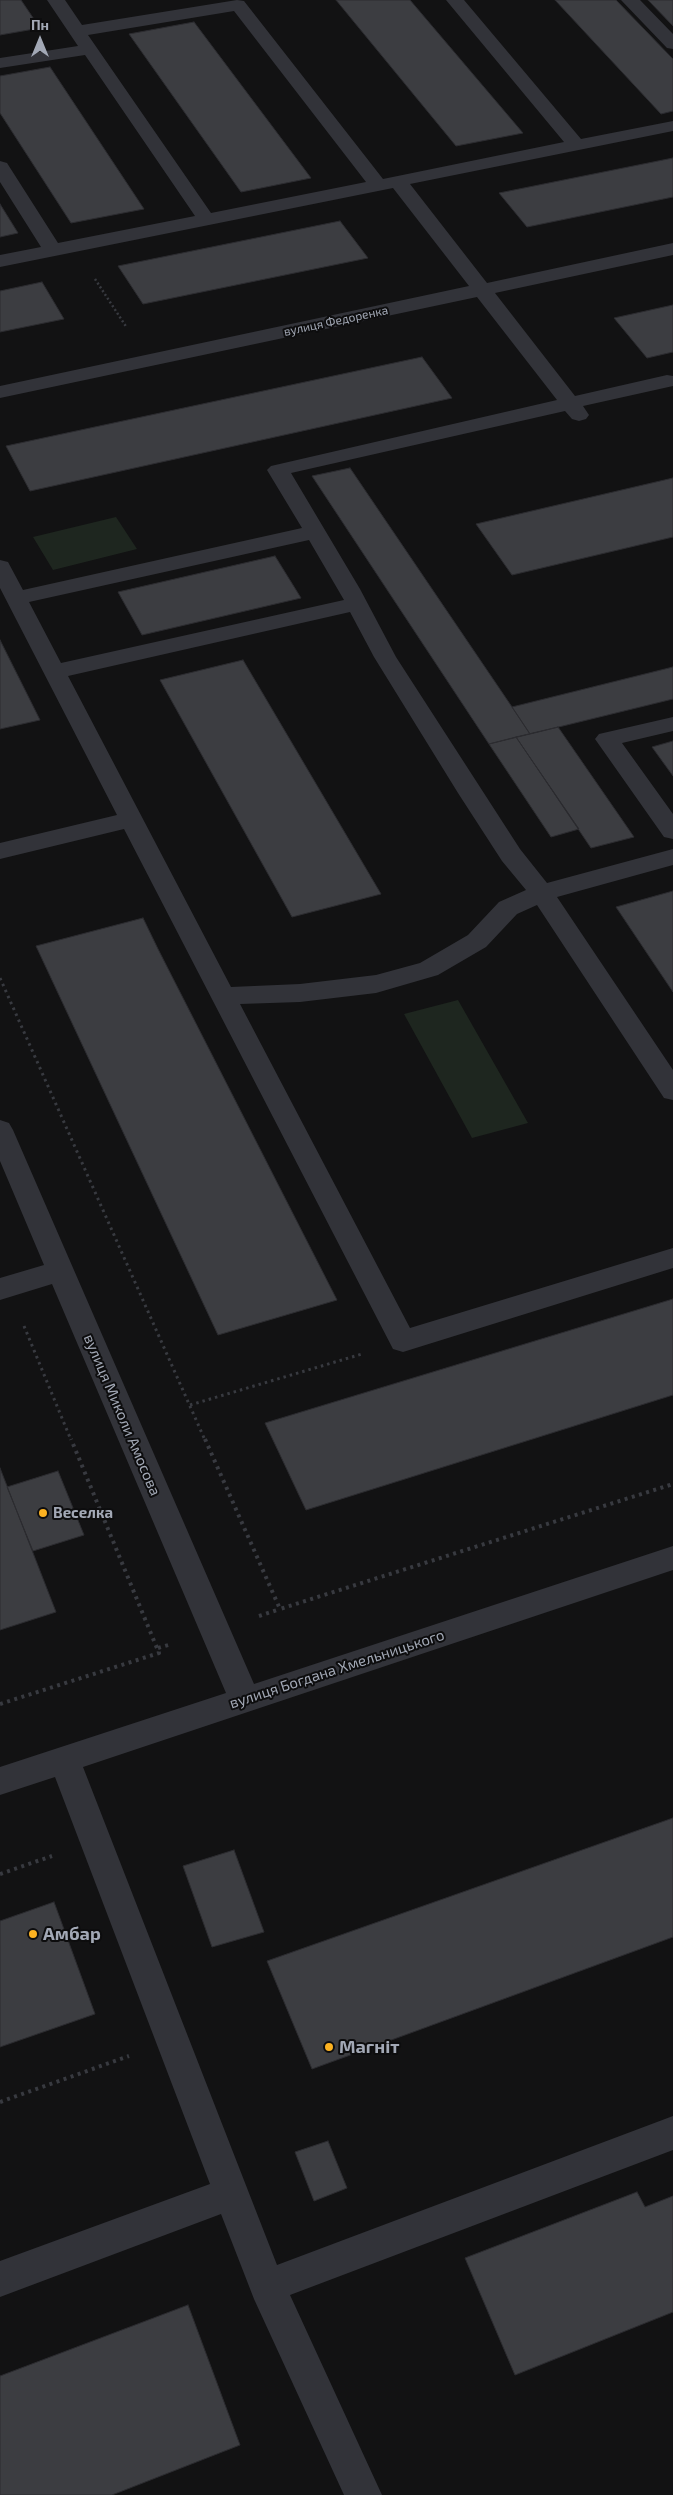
<!DOCTYPE html>
<html>
<head>
<meta charset="utf-8">
<style>
  body { margin:0 }
  #map { position:relative; width:673px; height:2495px; overflow:hidden; background:#121213; font-family:"Exo 2",sans-serif }
  canvas { display:block }
  .north { position:absolute; left:15px; top:15px; width:50px; height:50px; -webkit-text-stroke:4px #0d0d0e; paint-order:stroke; rotate:0deg; font-size:14px; font-weight:700; line-height:20px; text-align:center; color:#a2a8b5 }
  .north::after { content:''; display:block; margin:auto; width:18px; height:22px; background:#a2a8b5; clip-path:polygon(50% 0,100% 100%,50% 72%,0 100%) }
</style>
</head>
<body>
<div id="map">
<canvas width="673" height="2495"></canvas>
<div class="north">Пн</div>
</div>
<script>
const ctx = document.querySelector('canvas').getContext('2d');
ctx.lineJoin = 'round';
function fillPath(path, color) { ctx.fillStyle = color; ctx.fill(path, 'evenodd'); }
const poly = rows => new Path2D(rows.map(r => 'M' + r).join(''));
function stroke(path, color, width, dash) { ctx.strokeStyle = color; ctx.lineWidth = width; ctx.lineCap = dash ? 'butt' : 'round'; ctx.setLineDash(dash || []); ctx.stroke(path); }
function label(font, color, halo, rows, align = 'center') {
  ctx.font = font + ' "Exo 2",sans-serif'; ctx.lineWidth = 4; ctx.setLineDash([]); ctx.textBaseline = 'middle'; ctx.strokeStyle = halo; ctx.fillStyle = color; for (const [text, x, y, turn = 0] of rows) {
    ctx.save(); ctx.translate(x, y); ctx.rotate((+turn || 0) * Math.PI / 180); ctx.textAlign = isNaN(turn) ? turn : align; if (halo) ctx.strokeText(text, 0, 0); ctx.fillText(text, 0, 0); ctx.restore();
  }
}
fillPath(poly([
  [116,517,137,549,53,570,33,537],
  [458,1000,528,1123,472,1138,404,1014]
]), '#1e261f');
const building = poly([
  [0,0,21,0,40,28,0,35,0,0],
  [336,0,410,0,523,133,456,146,336,0],
  [555,0,616,0,673,59,673,111,661,114,555,0],
  [648,0,673,0,673,26,648,0],
  [194,22,311,178,241,192,129,34,194,22],
  [50,67,144,209,71,223,0,113,0,76,50,67],
  [673,158,673,197,527,227,499,193,673,158],
  [0,204,18,233,0,237,0,204],
  [340,221,368,258,143,304,118,266,340,221],
  [42,282,64,319,0,332,0,291,42,282],
  [673,305,673,352,647,358,614,318,673,305],
  [422,357,452,398,30,491,6,446,422,357],
  [350,468,512,707,530,734,489,744,312,476,350,468],
  [673,478,673,537,512,575,476,524,673,478],
  [275,556,301,598,142,635,118,592,275,556],
  [0,640,40,720,0,729,0,640],
  [243,660,381,894,292,917,160,680,243,660],
  [673,667,673,699,530,734,512,707,673,667],
  [558,727,634,837,591,848,516,737,558,727],
  [516,737,579,829,551,837,489,744,516,737],
  [673,741,673,776,652,747,673,741],
  [673,891,673,992,616,907,673,891],
  [143,918,158,949,337,1300,218,1335,36,946,143,918],
  [673,1299,673,1395,306,1510,265,1423,673,1299],
  [0,1468,56,1612,0,1630,0,1468],
  [58,1471,84,1535,33,1551,7,1487,58,1471],
  [673,1818,673,1937,312,2069,267,1961,673,1818],
  [234,1850,264,1932,212,1947,183,1866,234,1850],
  [54,1902,95,2014,0,2047,0,1921,54,1902],
  [328,2141,347,2188,314,2201,295,2152,328,2141],
  [637,2192,645,2207,673,2196,673,2312,515,2375,465,2258,637,2192],
  [188,2305,240,2445,112,2495,0,2495,0,2376,188,2305]
]);
fillPath(building, '#3c3d41');
stroke(building, '#2c2c30', 1);
stroke(poly([
  [95,279,127,328]
]), '#383a40', 2.5, [2, 2.5]);
stroke(poly([
  [0,978,205,1440],
  [24,1326,71,1440],
  [190,1405,362,1354]
]), '#383a40', 3, [2.5, 4]);
stroke(poly([
  [205,1439,280,1609,673,1484],
  [259,1616,280,1609],
  [158,1648,172,1644],
  [0,1704,159,1653,71,1439],
  [0,1874,52,1856],
  [0,2102,129,2056]
]), '#383a40', 4, [3, 4.5]);
fillPath(poly([
  [47,0,65,0,82,25,237,0,244,1,383,179,564,142,446,0,464,0,581,139,673,121,673,131,410,184,487,283,673,243,673,255,495,293,575,396,667,375,673,376,673,386,583,406,589,415,586,419,579,421,572,419,565,411,291,473,360,589,396,657,520,849,547,883,673,849,673,865,557,897,673,1070,673,1100,664,1098,537,905,517,914,486,947,438,975,376,993,300,1002,240,1004,410,1328,673,1248,673,1268,403,1352,393,1349,124,829,0,859,0,843,117,815,0,588,0,560,8,562,23,590,302,528,267,470,271,466,557,400,477,297,0,398,0,386,469,286,393,188,0,267,0,255,41,247,0,182,0,161,7,163,58,243,195,216,85,55,0,68,0,58,78,46,47,0],
  [234,11,366,182,211,213,88,35,234,11],
  [309,540,344,600,61,663,29,602,309,540],
  [350,612,374,657,458,793,502,861,526,890,499,902,468,935,420,963,376,975,300,984,231,987,68,676,350,612],
  [621,0,640,0,673,34,673,49,667,48,621,0],
  [673,717,673,731,622,743,673,814,673,839,664,837,595,739,599,734,673,717],
  [0,1120,9,1123,13,1130,254,1684,673,1546,673,1570,83,1767,277,2265,673,2116,673,2150,290,2295,382,2495,344,2495,254,2299,221,2214,0,2297,0,2261,210,2184,55,1777,0,1795,0,1767,226,1693,52,1284,0,1300,0,1278,44,1265,0,1161,0,1120]
]), '#323339');
for (const [x, y, r, color] of [
  [43,1513,5,"#fcb221"],
  [33,1934,5,"#fcb221"],
  [329,2047,5,"#fcb221"]
]) { const dot = new Path2D(); dot.arc(x, y, r, 0, 2 * Math.PI); ctx.fillStyle = color; ctx.fill(dot); stroke(dot, '#0d0d0e', 2); }
label('12px', '#a2a8b5', '#0d0d0e', [
  ["вулиця Федоренка",336,321,-12]
]);
label('15px', '#a2a8b5', '#0d0d0e', [
  ["вулиця Миколи Амосова",122,1415,67],
  ["вулиця Богдана Хмельницького",337,1669,-18]
]);
label('bold 15px', '#a2a8b5', '#0d0d0e', [
  ["Веселка",53,1513]
], 'left');
label('bold 18px', '#a2a8b5', '#0d0d0e', [
  ["Амбар",43,1934],
  ["Магніт",339,2047]
], 'left');
</script>
</body>
</html>
